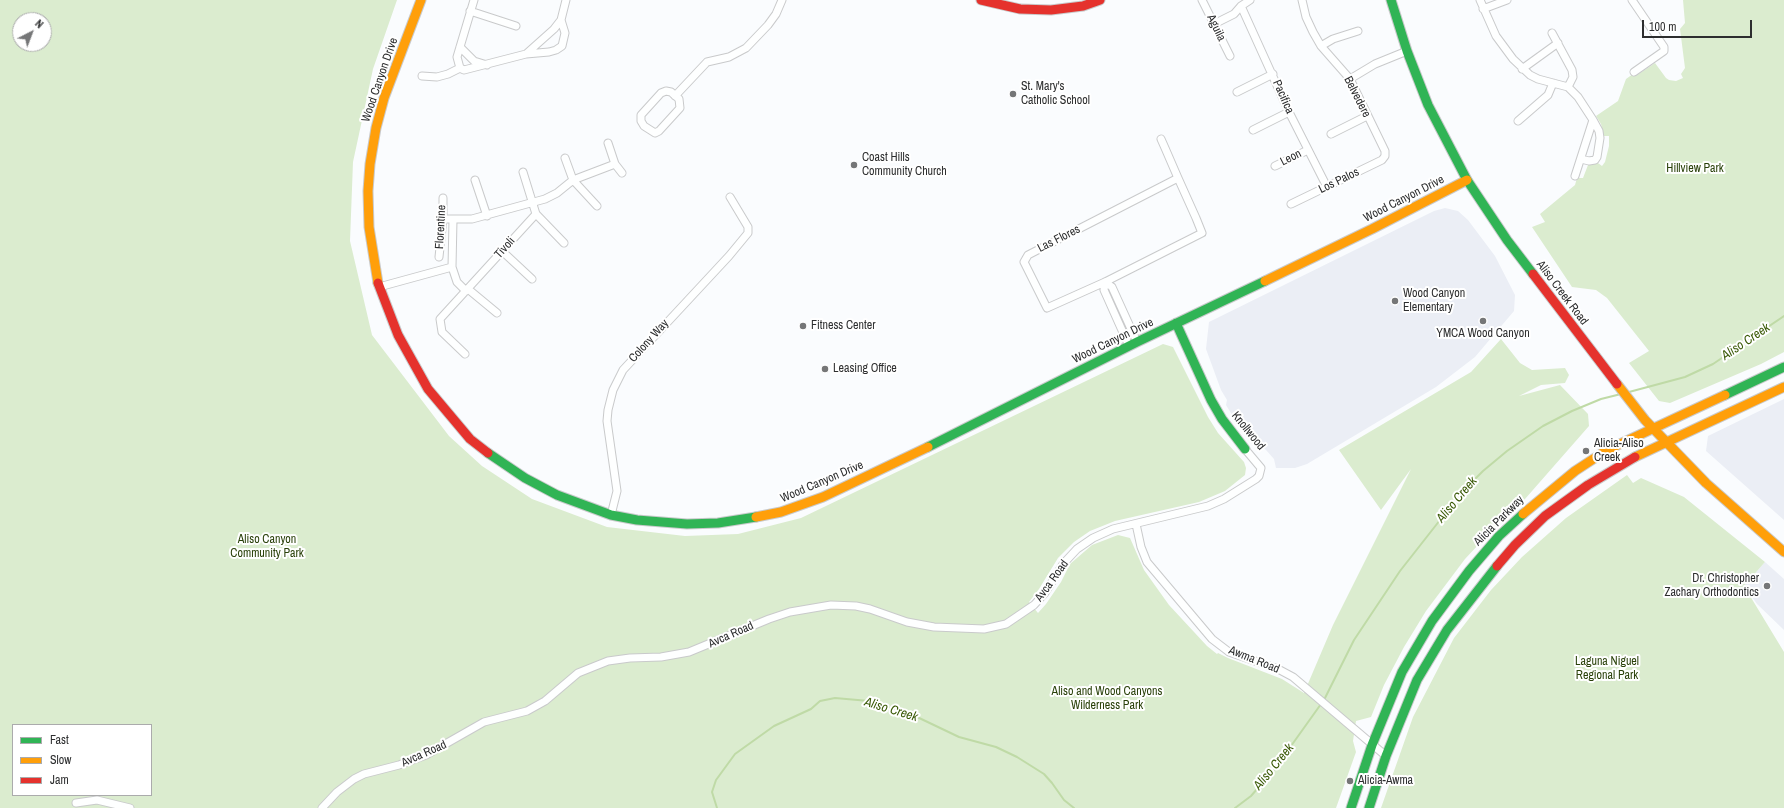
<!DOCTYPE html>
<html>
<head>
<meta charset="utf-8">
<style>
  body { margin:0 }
  #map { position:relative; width:1784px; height:808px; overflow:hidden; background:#fafcfe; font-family:"Archivo Narrow",sans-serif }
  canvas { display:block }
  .legend { position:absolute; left:12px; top:724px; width:140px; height:72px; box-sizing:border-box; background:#fff; border:1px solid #ababac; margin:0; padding:5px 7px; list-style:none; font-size:12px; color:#2d2e2f }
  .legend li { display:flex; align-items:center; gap:8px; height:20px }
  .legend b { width:20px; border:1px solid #ababac }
  .north { position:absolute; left:12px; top:12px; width:40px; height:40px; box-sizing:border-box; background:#fff; border:1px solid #ababac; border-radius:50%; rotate:42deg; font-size:11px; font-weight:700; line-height:16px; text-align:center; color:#2d2e2f }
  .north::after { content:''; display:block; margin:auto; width:14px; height:18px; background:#757677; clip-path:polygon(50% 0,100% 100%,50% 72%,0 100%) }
  .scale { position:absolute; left:1642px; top:20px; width:110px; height:18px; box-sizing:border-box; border:2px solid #2d2e2f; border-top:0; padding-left:5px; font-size:12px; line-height:14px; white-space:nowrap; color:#2d2e2f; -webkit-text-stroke:3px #fff; paint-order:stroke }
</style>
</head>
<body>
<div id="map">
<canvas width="1784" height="808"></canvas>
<ul class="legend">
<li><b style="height:5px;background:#30b455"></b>Fast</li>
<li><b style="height:5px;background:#ff9f0a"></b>Slow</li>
<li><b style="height:5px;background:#e5322d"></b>Jam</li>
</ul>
<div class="north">N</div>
<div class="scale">100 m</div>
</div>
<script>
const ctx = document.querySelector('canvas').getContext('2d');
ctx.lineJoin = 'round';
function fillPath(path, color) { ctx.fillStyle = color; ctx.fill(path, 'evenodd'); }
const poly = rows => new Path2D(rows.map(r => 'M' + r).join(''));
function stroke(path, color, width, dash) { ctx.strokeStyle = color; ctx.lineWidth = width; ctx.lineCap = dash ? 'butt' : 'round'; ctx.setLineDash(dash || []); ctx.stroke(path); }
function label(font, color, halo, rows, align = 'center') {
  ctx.font = font + ' "Archivo Narrow",sans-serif'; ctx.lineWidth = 4; ctx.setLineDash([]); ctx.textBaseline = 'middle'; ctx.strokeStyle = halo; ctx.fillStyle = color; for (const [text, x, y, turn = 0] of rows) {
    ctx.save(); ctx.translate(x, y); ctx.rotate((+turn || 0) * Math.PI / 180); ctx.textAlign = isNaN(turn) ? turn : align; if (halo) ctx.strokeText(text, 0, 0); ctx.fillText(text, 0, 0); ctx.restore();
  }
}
fillPath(poly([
  [1445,208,1458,211,1468,220,1495,256,1515,295,1514,311,1475,357,1436,387,1307,464,1295,468,1276,468,1274,459,1266,450,1251,439,1237,423,1226,405,1227,400,1221,390,1206,349,1209,322,1434,211],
  [1784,399,1784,520,1706,451,1708,436],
  [1765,562,1784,579,1784,630,1757,604,1744,586]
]), '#ebeef5');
fillPath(poly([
  [0,0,397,0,373,69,353,162,350,241,372,335,449,436,482,466,532,499,607,527,685,536,738,534,801,518,1163,344,1173,347,1208,417,1218,433,1244,462,1246,468,1245,475,1225,491,1199,502,1115,521,1090,531,1074,542,1058,558,1039,589,1029,602,1038,613,1046,604,1061,582,1070,564,1092,545,1118,535,1130,538,1144,570,1169,605,1207,646,1217,654,1218,653,1228,658,1282,679,1304,693,1333,625,1411,469,1381,510,1339,450,1471,372,1501,339,1520,363,1532,370,1565,368,1569,375,1565,383,1541,385,1519,396,1560,385,1588,414,1589,426,1525,499,1494,528,1465,559,1426,611,1404,647,1384,685,1371,717,1356,721,1353,741,1356,752,1336,808,0,808],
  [20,20,44,20,44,44,20,44],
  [13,725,151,725,151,795,13,795],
  [1683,0,1784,0,1784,352,1761,364,1670,403,1659,401,1629,363,1649,351,1607,298,1596,290,1572,287,1532,227,1545,222,1540,214,1575,185,1577,178,1583,178,1588,165,1598,163,1602,166,1605,162,1609,146,1609,136,1604,136,1601,124,1596,116,1618,101,1626,79,1633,74,1637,75,1655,63,1666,78,1669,80,1676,81,1683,78,1681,74,1685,68,1680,29,1685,23],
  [1627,475,1633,483,1641,478,1684,497,1765,562,1744,586,1784,652,1784,808,1381,808,1413,717,1454,638,1491,590,1522,557,1566,518]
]), '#dbeccf');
stroke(poly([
  [1629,392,1685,377,1713,364,1784,316],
  [1324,700,1354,640,1400,571,1462,492,1483,471,1507,451,1543,426,1572,411,1601,399,1621,394],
  [717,808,712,792,716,780,735,754,774,726,811,709,820,701,835,698,869,701,915,716,959,737,996,747,1017,757,1044,774,1052,783,1064,800,1074,808],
  [1235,808,1251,796,1276,767,1321,704]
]), '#bfdaa6', 2);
const street = poly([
  [474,0,457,57,460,68,464,70,526,54,554,29,561,20,566,0],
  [1202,0,1230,56],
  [1480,0,1496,36,1513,59,1530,75,1538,79,1568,87,1578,97,1593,120,1599,131,1600,138,1597,157,1595,160,1589,161,1581,159],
  [1632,0,1664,47,1664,51,1634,72],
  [1241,6,1289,112,1327,187],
  [1483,9,1507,0],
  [470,11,516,26],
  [1214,24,1234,14,1241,6,1250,0],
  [1552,33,1572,70,1573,77,1568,87],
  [1321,46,1333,39,1358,31],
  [460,47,474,61,487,65],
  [526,54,549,52,556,50,562,46,565,33,561,20],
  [1522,69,1558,43],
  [422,76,437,77,448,74,460,68],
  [1350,79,1375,64,1407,51],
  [666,91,671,92,679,99,680,108,659,131,655,133,644,126,641,121,641,115,661,93,666,91],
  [1237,92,1273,74],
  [675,96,707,62,729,57,746,48,768,25,776,14,782,0],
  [1518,121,1548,95,1553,83],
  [1253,130,1289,112],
  [1331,134,1367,116],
  [1161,139,1165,148,1178,178,1196,218,1202,233,1105,282,1047,308,1024,262,1028,255,1178,178],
  [608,143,615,164,622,173],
  [565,158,573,180,597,206],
  [1275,166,1308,150],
  [1575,176,1593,120],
  [475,180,487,216],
  [1291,204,1382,160,1385,156,1385,151,1350,79,1321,46,1313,32,1306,17,1302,0],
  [536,214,564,243],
  [443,219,472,219,545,199,557,193,573,180,615,164],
  [502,251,532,279],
  [439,257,443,219,443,198],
  [452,267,457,282,466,291],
  [1105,282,1104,290,1129,346],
  [1105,282,1112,287,1137,342],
  [379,287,452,267,453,220],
  [468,289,497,313],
  [465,354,442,332,440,319,536,214,523,172],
  [611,515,617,491,607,421,608,410,613,390,623,370,729,256,748,233,748,227,730,197],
  [1136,524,1141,547,1147,562,1212,639,1229,652,1278,669,1293,677,1386,756],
  [76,803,97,800,130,808],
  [322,808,337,792,354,779,364,774,399,765,426,755,484,722,527,711,545,701,578,673,608,661,630,658,661,657,689,652,769,619,790,612,831,605,856,606,870,609,907,622,934,627,984,629,1006,624,1034,605,1045,593,1063,564,1077,549,1093,538,1113,529,1208,506,1224,499,1256,479,1259,476,1261,468,1245,449]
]);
const fast = poly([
  [1391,0,1407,51,1428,105,1467,180,1507,240,1533,274],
  [1176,323,1211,400,1222,419,1245,449],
  [1725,395,1784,367],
  [928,447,1137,342,1265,281],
  [488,453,525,478,557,495,611,515,637,520,687,524,718,523,756,517],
  [1351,808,1372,745,1402,672,1432,621,1469,571,1499,536,1523,514],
  [1369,808,1386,756,1417,680,1447,630,1497,566]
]);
const slow = poly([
  [1265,281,1372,229,1467,180],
  [378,283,369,227,368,191,370,164,376,128,384,98,421,0],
  [1617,384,1645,420,1706,483,1784,552],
  [1635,457,1784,387],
  [1523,514,1575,471,1607,450,1725,395],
  [756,517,781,512,823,497,928,447]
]);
const jam = poly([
  [981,0,1020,9,1051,10,1083,6,1100,0],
  [1533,274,1617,384],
  [378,283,398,335,428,389,470,439,488,453],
  [1497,566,1515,545,1545,516,1588,485,1635,457]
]);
stroke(street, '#c9cacb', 9);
stroke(fast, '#c9cacb', 11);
stroke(slow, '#c9cacb', 11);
stroke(jam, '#c9cacb', 11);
stroke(street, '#feffff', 7);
stroke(fast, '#30b455', 9);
stroke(slow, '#ff9f0a', 9);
stroke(jam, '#e5322d', 9);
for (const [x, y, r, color] of [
  [1013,94,4,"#757677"],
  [854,165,4,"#757677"],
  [1395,301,4,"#757677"],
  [1483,321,4,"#757677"],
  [803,326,4,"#757677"],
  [825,369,4,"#757677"],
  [1586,451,4,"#757677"],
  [1767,586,4,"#757677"],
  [1350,781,4,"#757677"]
]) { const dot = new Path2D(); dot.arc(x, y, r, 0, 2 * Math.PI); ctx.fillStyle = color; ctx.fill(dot); stroke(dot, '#fff', 1.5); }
label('12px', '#2d2e2f', '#fff', [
  ["Aguila",1216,28,64],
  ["Wood Canyon Drive",380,80,-71],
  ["Pacifica",1283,97,66],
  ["Belvedere",1357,97,63],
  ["Leon",1291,158,-27],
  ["Los Palos",1339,181,-26],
  ["Wood Canyon Drive",1404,199,-27],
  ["Florentine",441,227,-87],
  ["Las Flores",1059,239,-27],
  ["Tivoli",505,248,-48],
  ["Aliso Creek Road",1562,293,53],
  ["Colony Way",649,341,-48],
  ["Wood Canyon Drive",1113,341,-26],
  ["Knollwood",1248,431,51],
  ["Wood Canyon Drive",822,482,-23],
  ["Alicia Parkway",1499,521,-45],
  ["Avca Road",1052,581,-54],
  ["Avca Road",731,635,-24],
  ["Awma Road",1254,660,22],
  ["Avca Road",424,754,-24]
]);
label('12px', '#2d2e2f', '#fff', [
  ["St. Mary's",1021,87],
  ["Catholic School",1021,101],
  ["Coast Hills",862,158],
  ["Community Church",862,172],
  ["Wood Canyon",1403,294],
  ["Elementary",1403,308],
  ["Fitness Center",811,326],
  ["YMCA Wood Canyon",1483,334,"center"],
  ["Leasing Office",833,369],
  ["Alicia-Aliso",1594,444],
  ["Creek",1594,458],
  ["Dr. Christopher",1759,579,"right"],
  ["Zachary Orthodontics",1759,593,"right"],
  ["Alicia-Awma",1358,781]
], 'left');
label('12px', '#294009', '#fff', [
  ["Hillview Park",1695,169],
  ["Aliso Canyon",267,540],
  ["Community Park",267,554],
  ["Laguna Niguel",1607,662],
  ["Regional Park",1607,676],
  ["Aliso and Wood Canyons",1107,692],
  ["Wilderness Park",1107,706]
]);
label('italic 13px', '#395905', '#fff', [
  ["Aliso Creek",1746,342,-34],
  ["Aliso Creek",1457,500,-50],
  ["Aliso Creek",891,710,17],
  ["Aliso Creek",1274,767,-51]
]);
</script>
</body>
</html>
